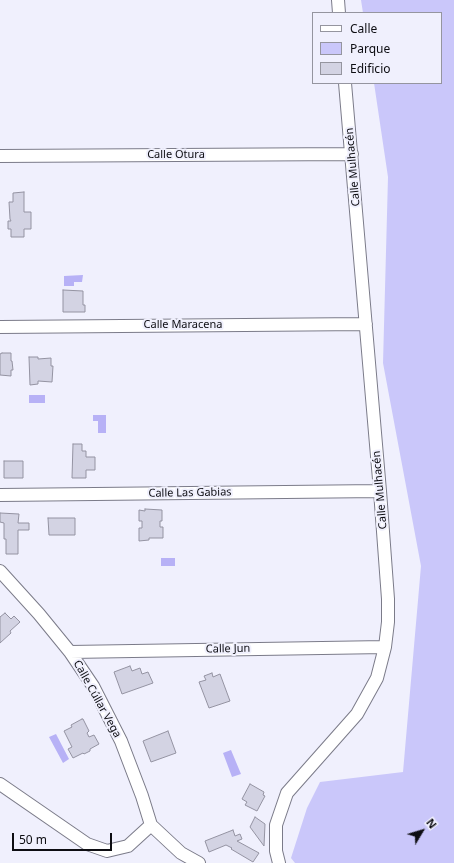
<!DOCTYPE html>
<html>
<head>
<meta charset="utf-8">
<style>
  body { margin:0 }
  #map { position:relative; width:454px; height:863px; overflow:hidden; background:#f0f0fd; font-family:"Noto Sans",sans-serif }
  canvas { display:block }
  .legend { position:absolute; left:312px; top:12px; width:130px; height:72px; box-sizing:border-box; background:#f0f0fd; border:1px solid #95959f; margin:0; padding:5px 7px; list-style:none; font-size:12px; color:#0d0d12 }
  .legend li { display:flex; align-items:center; gap:8px; height:20px }
  .legend b { width:20px; border:1px solid #95959f }
  .north { position:absolute; left:402px; top:811px; width:40px; height:40px; -webkit-text-stroke:3px #f0f0fd; paint-order:stroke; rotate:52deg; font-size:11px; font-weight:700; line-height:16px; text-align:center; color:#0d0d12 }
  .north::after { content:''; display:block; margin:auto; width:14px; height:18px; background:#0d0d12; clip-path:polygon(50% 0,100% 100%,50% 72%,0 100%) }
  .scale { position:absolute; left:12px; top:833px; width:100px; height:18px; box-sizing:border-box; border:2px solid #0d0d12; border-top:0; padding-left:5px; font-size:12px; line-height:14px; white-space:nowrap; color:#0d0d12; -webkit-text-stroke:3px #f0f0fd; paint-order:stroke }
</style>
</head>
<body>
<div id="map">
<canvas width="454" height="863"></canvas>
<ul class="legend">
<li><b style="height:5px;background:#fff"></b>Calle</li>
<li><b style="height:11px;background:#cac7fa"></b>Parque</li>
<li><b style="height:11px;background:#d3d3e3"></b>Edificio</li>
</ul>
<div class="north">N</div>
<div class="scale">50 m</div>
</div>
<script>
const ctx = document.querySelector('canvas').getContext('2d');
ctx.lineJoin = 'round';
function fillPath(path, color) { ctx.fillStyle = color; ctx.fill(path, 'evenodd'); }
const poly = rows => new Path2D(rows.map(r => 'M' + r).join(''));
function stroke(path, color, width, dash) { ctx.strokeStyle = color; ctx.lineWidth = width; ctx.lineCap = dash ? 'butt' : 'round'; ctx.setLineDash(dash || []); ctx.stroke(path); }
function label(font, color, halo, rows, align = 'center') {
  ctx.font = font + ' "Noto Sans",sans-serif'; ctx.lineWidth = 4; ctx.setLineDash([]); ctx.textBaseline = 'middle'; ctx.strokeStyle = halo; ctx.fillStyle = color; for (const [text, x, y, turn = 0] of rows) {
    ctx.save(); ctx.translate(x, y); ctx.rotate((+turn || 0) * Math.PI / 180); ctx.textAlign = isNaN(turn) ? turn : align; if (halo) ctx.strokeText(text, 0, 0); ctx.fillText(text, 0, 0); ctx.restore();
  }
}
fillPath(poly([
  [361,0,454,0,454,863,295,863,291,858,307,808,320,782,403,772,421,566,383,363,388,177,374,83,441,83,441,13,363,13]
]), '#cac7fa');
fillPath(poly([
  [83,275,82,282,74,282,74,286,64,286,64,276],
  [29,395,45,395,45,403,29,403],
  [93,415,106,415,106,433,98,433,98,421,93,421],
  [161,558,175,558,175,566,161,566],
  [56,734,69,759,63,763,49,737],
  [231,750,241,774,232,777,223,753]
]), '#b7b1f6');
const building = poly([
  [24,192,24,212,31,212,31,229,24,229,24,237,11,237,11,229,8,229,8,221,11,221,10,219,9,202,13,202,13,193,24,192],
  [63,290,83,291,83,305,85,305,85,312,63,312,63,290],
  [2,353,11,353,11,361,12,361,13,370,11,370,11,376,0,375,0,354,2,353],
  [29,357,38,357,38,359,51,358,51,366,53,366,52,382,38,381,38,384,30,385,29,357],
  [73,444,82,444,82,451,86,451,86,457,95,457,95,470,86,470,86,478,72,478,73,444],
  [4,461,23,461,23,478,4,478,4,461],
  [145,509,162,510,162,521,160,521,160,527,163,527,163,538,149,538,149,540,139,541,139,528,142,528,142,521,139,521,139,510,145,511,145,509],
  [0,513,19,514,18,523,29,523,29,530,18,530,18,554,6,554,6,539,4,539,4,523,0,522,0,513],
  [48,518,75,518,75,535,49,535,48,518],
  [5,613,11,619,14,616,20,622,10,631,11,633,0,643,0,617,5,613],
  [130,666,132,671,140,668,142,674,148,672,153,683,122,694,114,672,130,666],
  [212,673,213,677,220,674,230,701,209,708,199,682,206,680,204,676,212,673],
  [82,719,83,719,89,731,87,733,89,737,94,735,99,744,90,749,90,751,84,754,83,753,73,758,68,749,72,747,64,731,72,727,71,725,82,719],
  [168,731,176,753,151,762,143,741,168,731],
  [250,784,264,792,263,795,265,796,257,811,245,805,247,802,242,799,250,784],
  [255,817,265,824,264,846,250,827,255,817],
  [233,830,235,836,240,834,242,839,237,841,259,853,253,862,231,849,232,848,226,845,209,852,205,841,233,830]
]);
fillPath(building, '#d3d3e3');
stroke(building, '#9493a2', 1);
const street = poly([
  [338,0,339,13],
  [0,156,352,154],
  [0,327,366,324],
  [0,495,380,491],
  [0,571,39,614,70,652,93,686,121,741,142,796,151,825],
  [70,652,385,647],
  [0,784,87,844,107,851,128,846,151,825],
  [151,825,181,853,199,863],
  [279,863,276,851,276,825,287,793,357,714,377,678,385,647,388,622,388,599,380,491,345,83]
]);
stroke(street, '#7b7b89', 14);
stroke(street, '#fff', 12);
label('11px', '#0d0d12', '#f0f0fd', [
  ["Calle Otura",176,155],
  ["Calle Mulhacén",353,167,-95],
  ["Calle Maracena",183,325],
  ["Calle Mulhacén",380,490,-95],
  ["Calle Las Gabias",190,493,-1],
  ["Calle Jun",228,649,-1],
  ["Calle Cúllar Vega",97,699,61]
]);
</script>
</body>
</html>
